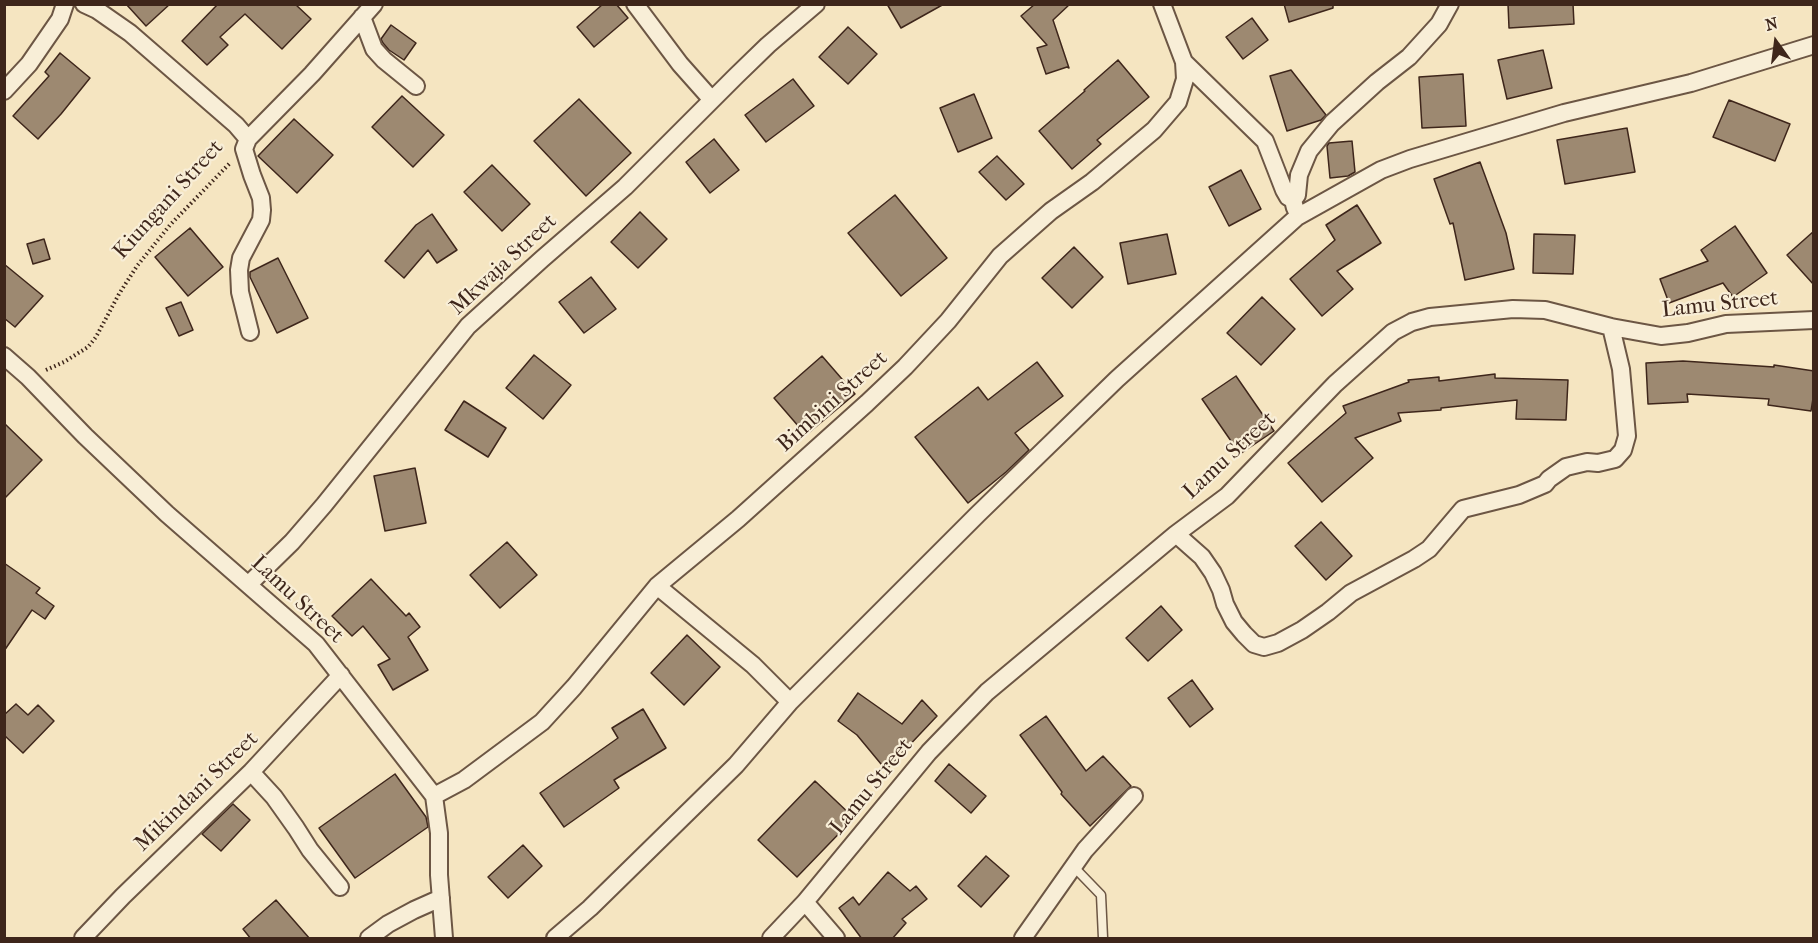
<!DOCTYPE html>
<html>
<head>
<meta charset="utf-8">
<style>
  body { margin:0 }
  #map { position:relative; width:1818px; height:943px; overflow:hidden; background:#f5e5c1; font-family:"IM FELL French Canon",serif }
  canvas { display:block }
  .frame { position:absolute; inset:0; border:6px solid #3e261b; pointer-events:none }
  .north { position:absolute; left:1746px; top:12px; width:60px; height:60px; -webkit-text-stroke:4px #f8eed7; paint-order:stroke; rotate:346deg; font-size:16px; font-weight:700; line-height:24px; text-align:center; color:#3e261b }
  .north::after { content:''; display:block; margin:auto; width:21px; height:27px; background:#3e261b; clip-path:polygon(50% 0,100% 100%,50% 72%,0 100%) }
</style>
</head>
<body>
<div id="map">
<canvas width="1818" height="943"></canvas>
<div class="frame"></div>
<div class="north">N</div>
</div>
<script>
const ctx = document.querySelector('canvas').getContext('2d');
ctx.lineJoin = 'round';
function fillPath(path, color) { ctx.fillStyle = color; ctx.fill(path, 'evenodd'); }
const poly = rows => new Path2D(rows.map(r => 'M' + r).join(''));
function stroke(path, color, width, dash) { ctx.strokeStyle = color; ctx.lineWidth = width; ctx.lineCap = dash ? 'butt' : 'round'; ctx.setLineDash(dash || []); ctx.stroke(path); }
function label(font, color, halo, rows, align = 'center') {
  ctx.font = font + ' "IM FELL French Canon",serif'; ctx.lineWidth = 4.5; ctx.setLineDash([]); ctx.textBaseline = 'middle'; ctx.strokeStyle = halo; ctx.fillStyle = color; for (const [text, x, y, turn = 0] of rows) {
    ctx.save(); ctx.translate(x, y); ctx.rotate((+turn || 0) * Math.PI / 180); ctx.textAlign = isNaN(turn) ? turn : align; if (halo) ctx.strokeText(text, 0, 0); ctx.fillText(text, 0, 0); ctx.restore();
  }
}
const building = poly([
  [126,4,170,4,146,26,126,4],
  [218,4,295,4,311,19,282,49,245,14,220,37,228,45,207,65,182,41,218,4],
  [603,4,616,4,628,18,594,47,577,27,603,4],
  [887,4,944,4,901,28,887,4],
  [1035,4,1070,4,1053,20,1069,68,1067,67,1046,74,1037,48,1047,45,1021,16,1035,4],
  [1284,4,1333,4,1333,8,1289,22,1284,4],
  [1508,4,1573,4,1574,24,1509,28,1508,4],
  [1252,18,1268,40,1243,59,1226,37,1252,18],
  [391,25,416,43,404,60,389,50,383,43,381,39,391,25],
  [848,27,877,54,848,84,819,57,848,27],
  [1543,50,1552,88,1507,99,1498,60,1543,50],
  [60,53,90,78,61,114,38,139,13,116,49,76,45,72,60,53],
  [1118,60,1149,97,1097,140,1101,144,1072,169,1039,131,1085,91,1084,90,1118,60],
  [1291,70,1326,115,1321,120,1287,131,1270,76,1291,70],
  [1463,74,1466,126,1422,128,1419,77,1463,74],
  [793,79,814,106,766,142,745,115,793,79],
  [974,94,992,138,958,152,940,108,974,94],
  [402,96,444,135,413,167,372,127,402,96],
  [579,99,631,153,586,196,534,141,579,99],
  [1729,100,1790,124,1775,161,1713,137,1729,100],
  [294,119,333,155,297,193,258,156,294,119],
  [1627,128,1635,172,1565,184,1557,140,1627,128],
  [714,139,739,170,710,193,686,162,714,139],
  [1352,141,1355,172,1348,176,1330,178,1327,146,1329,143,1352,141],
  [997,156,1024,184,1006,200,979,172,997,156],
  [1480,162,1506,233,1514,269,1465,280,1453,223,1450,224,1434,179,1480,162],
  [492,165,530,204,502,231,464,192,492,165],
  [1241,170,1261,209,1229,226,1209,187,1241,170],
  [895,195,947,258,901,296,848,233,895,195],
  [1357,205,1381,243,1337,271,1353,289,1322,316,1290,279,1335,240,1326,225,1357,205],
  [640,212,667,239,638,268,611,242,640,212],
  [432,214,457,250,437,263,428,250,404,278,385,261,416,225,432,214],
  [1735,226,1767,273,1733,297,1723,283,1669,303,1660,279,1708,261,1701,250,1735,226],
  [190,228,223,267,188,296,155,257,190,228],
  [1814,231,1814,285,1787,255,1814,231],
  [1167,234,1176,274,1128,284,1120,243,1167,234],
  [1534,234,1575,235,1573,274,1533,273,1534,234],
  [44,239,50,259,33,264,27,244,44,239],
  [1074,247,1103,277,1072,308,1042,278,1074,247],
  [278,258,308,318,277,333,250,277,250,272,278,258],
  [4,264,43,296,15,327,4,318,4,264],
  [591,277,616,309,584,333,559,302,591,277],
  [1262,297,1295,329,1261,365,1227,333,1262,297],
  [181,302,193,330,179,336,166,308,181,302],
  [534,355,571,385,543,419,506,388,534,355],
  [822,356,855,394,806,435,774,398,822,356],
  [1683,361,1774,367,1774,365,1814,371,1814,392,1811,411,1768,405,1769,399,1687,394,1688,402,1648,404,1646,363,1683,361],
  [1037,362,1063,396,1015,433,1029,450,1006,472,968,503,915,437,978,387,988,400,1037,362],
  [1495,374,1495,378,1568,380,1566,420,1516,419,1517,400,1441,408,1441,410,1398,413,1401,421,1355,438,1373,458,1322,502,1288,463,1346,413,1343,406,1409,382,1408,380,1439,377,1439,381,1495,374],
  [1236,376,1274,431,1240,454,1202,399,1236,376],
  [464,401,506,428,488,457,445,430,464,401],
  [4,423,42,460,4,499,4,423],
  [415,468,426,523,385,531,374,476,415,468],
  [1321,522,1352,556,1326,580,1295,546,1321,522],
  [507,542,537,575,500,608,470,575,507,542],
  [4,563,40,588,36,593,54,606,45,619,32,610,4,651,4,563],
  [371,579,406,616,409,613,420,627,408,637,428,670,393,690,378,665,390,659,363,626,352,636,332,616,371,579],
  [1161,606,1182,630,1148,661,1126,638,1161,606],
  [687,635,720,667,684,705,651,673,687,635],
  [1192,680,1213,709,1190,727,1168,698,1192,680],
  [858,693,902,724,922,700,937,716,886,770,857,735,838,721,858,693],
  [16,704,28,715,38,705,54,721,23,753,4,735,4,715,16,704],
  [643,709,666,748,614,780,619,788,564,827,540,793,618,738,612,728,643,709],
  [1046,716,1086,771,1103,756,1131,786,1090,826,1061,794,1062,792,1020,735,1046,716],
  [949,764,986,796,971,813,935,781,949,764],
  [395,774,426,817,428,827,355,878,319,828,395,774],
  [815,781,854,818,797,877,758,840,815,781],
  [233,804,250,820,221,851,202,834,233,804],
  [523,845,542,866,508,898,488,877,523,845],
  [986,856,1009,876,981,907,958,886,986,856],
  [888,872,910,891,916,886,927,899,902,919,906,923,892,939,862,939,839,908,853,897,859,905,888,872],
  [276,900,310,939,251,939,243,929,276,900]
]);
fillPath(building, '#9d8971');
stroke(building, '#3e261b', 1.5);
const lane = poly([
  [1073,866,1101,895,1103,938]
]);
const street = poly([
  [84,4,97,10,130,33,236,125,248,139],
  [635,4,680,64,712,100],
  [362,17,374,49,384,60,416,86],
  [1184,62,1265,141,1284,190,1288,197,1293,200,1295,208],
  [4,91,29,64,60,19,65,4],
  [1293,200,1297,195,1299,175,1309,151,1332,123,1377,82,1409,57,1439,24,1450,4],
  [250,332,240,292,239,270,241,258,261,220,262,210,261,198,252,175,244,149,248,139,312,74,374,4],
  [4,356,28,377,85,436,167,514,316,644,434,796,439,833,439,875,444,938],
  [1176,534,1202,557,1213,573,1221,590,1225,604,1234,622,1244,634,1254,644,1264,647,1278,643,1302,630,1328,612,1351,593,1414,559,1429,549,1463,509,1519,495,1545,484,1549,479,1566,467,1587,462,1598,463,1615,459,1623,450,1627,436,1621,369,1611,327],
  [249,584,292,542,324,505,468,326,542,259,625,187,736,76,768,45,816,4],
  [657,586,753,665,790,702],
  [251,772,274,797,296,828,310,850,340,887],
  [434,796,464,780,542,722,574,687,657,586,738,519,867,403,905,367,948,321,1000,256,1051,211,1092,182,1154,130,1178,102,1185,79,1184,62,1162,4],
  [805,902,836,938],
  [83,938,123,896,251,772,341,675],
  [369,938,388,924,414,910,441,898],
  [555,938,590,908,736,765,790,702,978,514,1117,379,1297,217,1381,170,1410,159,1564,113,1691,83,1814,45],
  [771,938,805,902,929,752,987,692,1176,534,1227,496,1335,384,1393,332,1412,322,1430,317,1513,309,1545,310,1611,327,1661,336,1688,333,1726,324,1814,320],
  [1023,938,1085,850,1134,796]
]);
stroke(lane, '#6c5644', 11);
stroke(street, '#6c5644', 20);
stroke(poly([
  [46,370,64,362,88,347,96,337,119,294,137,266,170,225,231,162]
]), '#3e261b', 4, [1.5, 3]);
stroke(lane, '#f8eed7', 8);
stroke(street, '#f8eed7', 16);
label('22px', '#3e261b', '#f8eed7', [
  ["Kiungani Street",169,200,-48],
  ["Mkwaja Street",504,265,-43],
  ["Lamu Street",1720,305,-6],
  ["Bimbini Street",833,402,-42],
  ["Lamu Street",1230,456,-43],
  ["Lamu Street",297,600,43],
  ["Lamu Street",872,787,-51],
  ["Mikindani Street",197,792,-44]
]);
</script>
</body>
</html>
